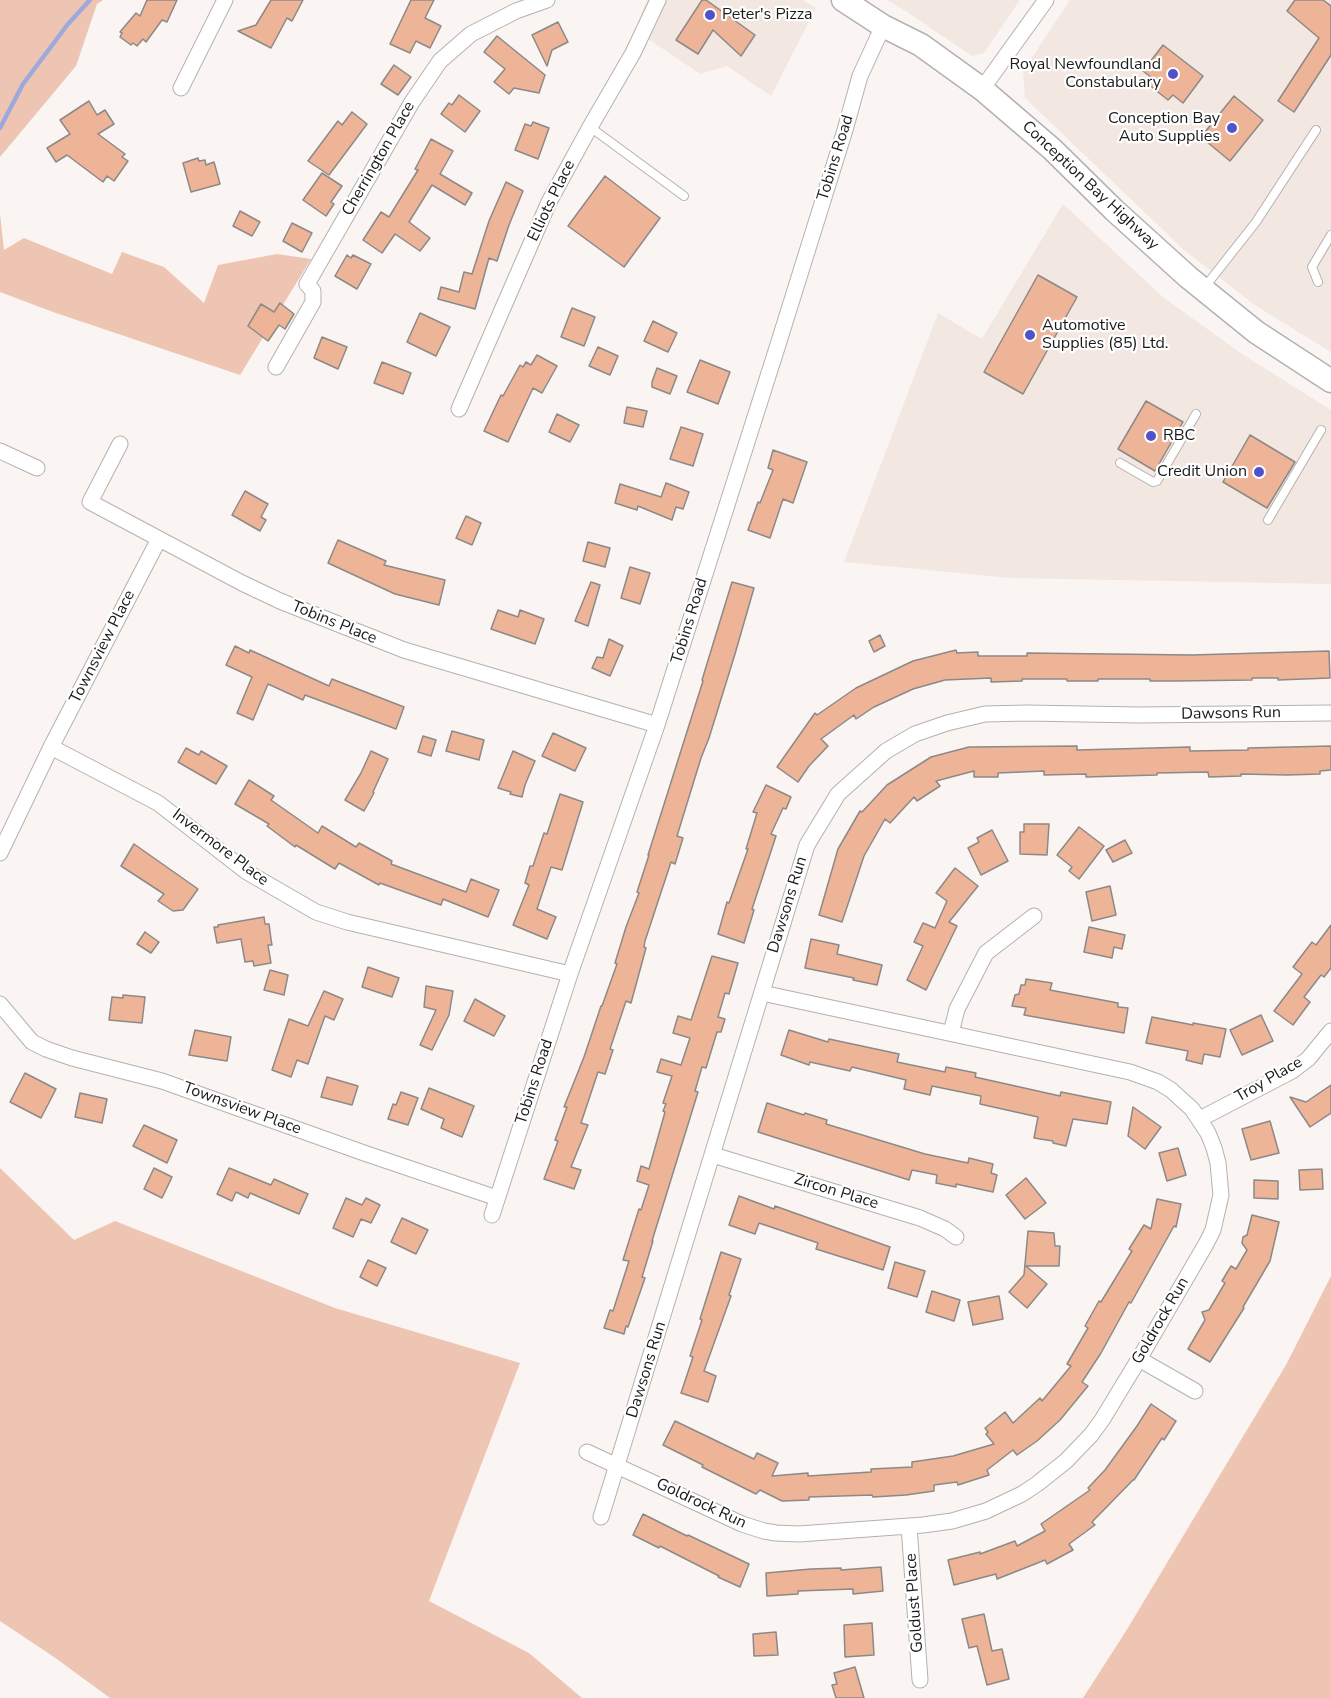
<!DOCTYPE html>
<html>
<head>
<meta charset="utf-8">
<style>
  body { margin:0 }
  canvas { display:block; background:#faf5f3 }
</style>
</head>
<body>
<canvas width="1331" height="1698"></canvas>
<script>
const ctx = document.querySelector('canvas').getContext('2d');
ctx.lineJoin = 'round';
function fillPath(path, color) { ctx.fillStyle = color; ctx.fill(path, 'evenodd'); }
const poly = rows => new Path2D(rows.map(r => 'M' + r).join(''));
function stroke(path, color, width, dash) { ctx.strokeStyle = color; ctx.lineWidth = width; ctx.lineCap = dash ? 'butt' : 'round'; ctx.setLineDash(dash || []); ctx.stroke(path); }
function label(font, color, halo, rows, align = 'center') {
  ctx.font = font + ' "Nunito Sans",sans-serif'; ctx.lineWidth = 4.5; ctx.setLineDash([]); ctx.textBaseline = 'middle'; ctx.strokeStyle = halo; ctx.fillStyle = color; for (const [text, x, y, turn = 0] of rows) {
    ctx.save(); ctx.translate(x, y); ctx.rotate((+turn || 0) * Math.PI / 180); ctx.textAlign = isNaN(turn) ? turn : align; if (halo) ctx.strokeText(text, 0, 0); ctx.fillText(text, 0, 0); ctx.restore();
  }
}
fillPath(poly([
  [647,0,803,0,816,8,771,96,727,66,700,74,635,30],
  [887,0,1020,0,984,53,972,56,907,12],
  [1070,0,1331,0,1331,352,1256,306,1184,250,1025,98,1023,71],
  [1063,204,1164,298,1242,354,1331,410,1331,584,1010,578,844,562,938,313,982,339]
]), '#f3e7e1');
fillPath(poly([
  [0,0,103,0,97,4,76,66,0,157],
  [0,214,4,250,24,238,112,274,122,252,164,267,204,303,218,265,277,254,311,259,240,375,53,312,0,292],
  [0,1168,74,1240,115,1221,335,1308,520,1363,429,1601,529,1653,582,1698,110,1698,54,1657,0,1621],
  [1331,1276,1331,1698,1083,1698,1126,1631,1286,1365]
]), '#eec5b2');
stroke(poly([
  [0,128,23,84,68,24,90,0]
]), '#9fa8dd', 4.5);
const building = poly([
  [147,0,177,0,167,22,162,20,146,42,143,39,137,46,133,43,131,45,120,37,122,33,120,32,136,13,140,16,147,0],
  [271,0,303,0,292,21,287,18,271,48,238,31,256,25,271,0],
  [411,0,434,0,425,18,441,26,430,48,416,41,410,53,390,44,411,0],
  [702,0,706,0,755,35,741,56,713,30,698,54,676,40,702,0],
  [1295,0,1323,0,1331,6,1331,55,1294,112,1278,101,1319,38,1287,11,1295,0],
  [558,22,568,42,552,50,547,66,532,35,558,22],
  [497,36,545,75,539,93,514,88,509,94,494,82,505,69,484,52,497,36],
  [1163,45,1203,76,1183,103,1173,95,1168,100,1148,84,1152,78,1143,71,1163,45],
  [394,65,411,77,398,95,381,84,394,65],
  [459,95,480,111,465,132,441,114,449,103,452,105,459,95],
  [1234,96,1263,120,1230,161,1201,137,1234,96],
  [89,101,97,115,105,110,114,124,98,134,125,154,122,157,128,161,114,181,107,176,103,182,67,155,56,162,47,148,70,134,60,120,89,101],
  [352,112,367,124,329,175,308,161,338,121,342,125,352,112],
  [533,122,549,128,538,159,515,150,525,124,531,126,533,122],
  [431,139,453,151,440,174,472,193,465,205,432,185,409,222,430,238,420,251,395,234,382,253,363,240,381,212,389,217,418,170,415,169,431,139],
  [198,158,199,161,205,160,206,165,214,162,220,184,191,192,183,163,198,158],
  [322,173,342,186,331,202,334,204,326,216,303,200,322,173],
  [605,176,660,218,624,267,568,226,605,176],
  [506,182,523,191,509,225,497,261,489,258,475,309,438,299,441,287,459,292,464,272,472,274,489,221,506,182],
  [240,211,260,222,252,236,233,226,240,211],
  [292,223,312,233,302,252,283,241,292,223],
  [347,255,351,258,353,255,371,264,357,289,335,276,347,255],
  [1038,275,1077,297,1023,394,984,372,1038,275],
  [280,303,294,314,285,329,279,325,268,341,248,326,261,304,274,312,280,303],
  [572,308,595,317,584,346,561,337,572,308],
  [420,313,450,327,436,356,407,342,420,313],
  [653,321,677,333,668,352,644,341,653,321],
  [322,337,347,347,338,369,314,358,322,337],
  [598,347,618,356,610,375,589,366,598,347],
  [537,355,557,366,542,393,533,388,508,442,484,431,501,395,503,396,520,365,523,367,526,362,531,365,537,355],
  [700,360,730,372,718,404,687,392,700,360],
  [382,362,411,373,403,394,374,383,382,362],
  [657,368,677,376,670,394,652,387,652,382,657,368],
  [1146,401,1183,422,1155,471,1118,449,1146,401],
  [627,407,647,411,643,427,624,423,627,407],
  [557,414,579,425,570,442,549,432,557,414],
  [681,427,703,434,693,466,670,459,681,427],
  [1250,435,1295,462,1267,508,1223,482,1250,435],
  [773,450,807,462,793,503,783,499,770,538,748,530,758,502,760,503,773,470,768,468,773,450],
  [666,483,689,492,683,509,676,507,672,520,638,506,637,510,615,503,620,484,661,497,666,483],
  [245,491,268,504,261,517,266,520,260,531,232,515,245,491],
  [466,516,481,523,472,545,456,538,466,516],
  [338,540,386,561,384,565,445,580,439,605,395,594,328,563,338,540],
  [588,542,610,548,605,567,583,561,588,542],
  [630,567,650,573,640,604,621,598,630,567],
  [591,582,600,585,588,626,575,621,591,582],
  [732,582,754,588,735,654,709,738,701,758,677,836,683,838,675,864,671,862,645,941,644,947,646,948,631,1003,626,1001,610,1049,613,1050,605,1074,598,1072,581,1123,588,1125,571,1167,581,1170,574,1189,544,1179,558,1141,555,1140,567,1107,564,1107,584,1057,601,1006,602,1006,617,964,615,963,626,927,639,893,637,892,649,855,648,855,703,681,702,680,732,582],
  [498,610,518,617,520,610,544,619,535,644,491,629,498,610],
  [880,635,885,646,874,652,869,641,880,635],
  [609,639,623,646,610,676,592,668,597,657,603,658,609,639],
  [235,646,249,653,250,650,329,686,332,679,404,707,396,729,305,695,303,700,268,684,253,720,237,713,252,677,226,665,235,646],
  [956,650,957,653,978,652,978,656,1027,656,1027,653,1192,655,1329,651,1330,678,1278,680,1278,678,1252,678,1252,680,1175,681,1150,681,1150,679,1098,679,1098,681,1067,681,1067,679,1022,679,1022,681,991,682,991,678,945,680,913,689,874,707,856,719,854,715,821,739,828,746,809,766,798,782,777,767,815,713,817,715,856,688,913,661,956,650],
  [452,731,484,740,479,760,446,751,452,731],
  [553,733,586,748,575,771,542,756,553,733],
  [423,736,436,740,431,756,418,752,423,736],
  [1077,746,1077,750,1190,747,1190,751,1248,750,1248,748,1331,746,1331,770,1320,771,1320,774,1287,775,1241,774,1241,776,1209,777,1208,772,1157,773,1157,775,1086,777,1086,774,1044,775,1044,771,998,773,998,777,974,777,974,771,936,781,940,786,917,801,914,797,890,823,885,819,864,856,842,922,819,915,838,849,860,811,862,812,887,785,931,757,969,747,1077,746],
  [186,748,199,755,201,751,227,766,216,784,178,762,186,748],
  [371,751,388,759,373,792,374,793,364,811,345,800,361,773,371,751],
  [513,751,535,761,525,785,522,797,510,794,511,792,498,788,513,751],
  [249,780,274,796,271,800,318,833,322,826,356,847,359,843,392,861,391,864,466,892,471,879,499,890,488,917,443,899,441,905,380,883,379,885,339,863,335,869,296,845,295,847,267,826,269,824,235,804,249,780],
  [766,785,791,797,786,809,783,808,771,834,776,836,752,909,754,910,744,943,718,934,727,902,729,903,748,849,746,849,757,813,753,812,766,785],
  [560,794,583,802,562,870,551,867,537,909,556,917,547,939,513,925,529,885,525,883,530,866,533,866,544,833,547,834,560,794],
  [1024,824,1049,824,1047,855,1020,854,1020,832,1024,832,1024,824],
  [1079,827,1104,846,1079,879,1069,871,1072,867,1057,855,1079,827],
  [992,830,1008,861,981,875,968,848,979,842,977,838,992,830],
  [1125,840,1132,853,1113,862,1106,850,1125,840],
  [134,844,198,889,183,910,173,911,158,901,164,894,121,866,134,844],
  [955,868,978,886,949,922,957,926,926,990,907,980,923,946,914,942,923,923,935,928,947,901,936,893,955,868],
  [1110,886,1116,915,1092,921,1086,892,1110,886],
  [264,917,265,924,269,924,271,939,272,945,268,945,271,963,254,966,253,961,245,962,241,939,217,943,214,927,218,927,218,925,264,917],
  [1331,925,1331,968,1324,977,1321,975,1304,997,1310,1002,1293,1025,1274,1011,1302,974,1293,967,1312,942,1316,945,1331,925],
  [1089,927,1125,935,1122,949,1114,947,1112,958,1084,952,1089,927],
  [145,932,159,942,151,953,137,944,145,932],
  [811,939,839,945,837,954,882,965,877,985,853,980,854,978,805,968,811,939],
  [712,956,738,963,729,994,725,993,718,1017,725,1019,721,1032,717,1032,706,1068,702,1067,695,1091,698,1092,652,1241,653,1241,642,1277,645,1278,628,1327,626,1326,624,1334,604,1328,610,1310,613,1311,629,1261,623,1260,639,1209,641,1210,649,1185,637,1181,641,1166,649,1169,665,1112,663,1111,666,1104,663,1103,672,1076,657,1072,661,1059,681,1065,690,1038,673,1033,678,1016,691,1020,712,956],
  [368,967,399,978,392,997,362,987,368,967],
  [270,970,288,975,284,995,264,990,270,970],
  [1026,979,1052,983,1050,990,1118,1003,1118,1007,1128,1008,1124,1033,1024,1015,1026,1008,1012,1006,1015,995,1019,994,1021,985,1025,985,1026,979],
  [426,986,453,991,449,1015,432,1050,420,1045,436,1010,424,1007,426,986],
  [324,991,343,999,334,1020,325,1016,308,1064,297,1060,291,1077,272,1070,289,1019,308,1026,324,991],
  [123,995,145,997,142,1023,109,1020,112,997,123,998,123,995],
  [475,999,505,1016,494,1036,464,1021,475,999],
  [1261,1015,1273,1041,1242,1055,1230,1030,1261,1015],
  [1152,1017,1193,1025,1193,1023,1226,1029,1220,1057,1204,1054,1202,1064,1186,1060,1188,1051,1146,1043,1152,1017],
  [195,1030,231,1037,227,1061,189,1055,195,1030],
  [789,1030,828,1042,829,1039,899,1054,897,1062,945,1072,946,1067,976,1073,975,1077,1060,1096,1061,1092,1111,1102,1107,1124,1073,1119,1066,1146,1053,1143,1053,1141,1034,1138,1038,1117,980,1104,981,1096,932,1086,930,1095,904,1089,906,1080,852,1067,850,1071,810,1062,809,1065,781,1055,789,1030],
  [25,1073,56,1089,41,1118,10,1102,25,1073],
  [327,1077,358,1086,352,1105,321,1097,327,1077],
  [1331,1085,1331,1113,1310,1127,1290,1097,1306,1102,1331,1085],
  [429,1088,474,1106,462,1137,441,1128,444,1119,421,1109,429,1088],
  [401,1092,418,1098,408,1125,388,1119,393,1104,396,1105,401,1092],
  [80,1093,107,1099,102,1123,75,1117,80,1093],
  [767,1103,804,1115,805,1113,827,1120,826,1124,925,1154,968,1163,969,1158,993,1164,991,1173,997,1175,993,1192,956,1184,956,1187,936,1183,937,1175,912,1170,909,1180,758,1132,767,1103],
  [1133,1107,1161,1127,1145,1149,1128,1136,1133,1107],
  [1270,1121,1279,1153,1251,1160,1242,1129,1270,1121],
  [144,1125,177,1140,167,1163,133,1146,144,1125],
  [1178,1148,1186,1175,1167,1181,1159,1153,1178,1148],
  [154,1168,172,1177,162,1198,144,1189,154,1168],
  [229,1168,271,1185,274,1179,308,1194,299,1214,250,1193,248,1198,236,1192,232,1201,217,1194,229,1168],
  [1322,1169,1323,1189,1300,1190,1299,1170,1322,1169],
  [1026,1178,1046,1203,1025,1219,1006,1195,1026,1178],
  [1254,1180,1278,1181,1278,1199,1254,1198,1254,1180],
  [739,1196,774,1209,775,1206,890,1247,883,1270,816,1249,818,1243,759,1223,755,1234,729,1225,739,1196],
  [346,1198,362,1205,366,1198,380,1205,371,1223,361,1219,353,1237,333,1228,346,1198],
  [1157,1199,1181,1204,1176,1227,1174,1226,1131,1303,1129,1302,1101,1353,1082,1382,1088,1386,1060,1420,1037,1441,1017,1455,1013,1450,987,1470,989,1475,958,1485,957,1482,934,1485,934,1491,906,1495,873,1497,872,1495,809,1497,809,1500,782,1501,760,1490,756,1494,702,1467,703,1465,663,1445,675,1421,754,1459,757,1453,778,1463,772,1476,808,1473,808,1476,871,1472,871,1469,912,1467,912,1462,953,1456,994,1444,986,1434,988,1432,985,1428,1005,1412,1013,1423,1040,1398,1042,1401,1071,1366,1067,1364,1088,1328,1085,1326,1099,1301,1101,1302,1132,1251,1129,1249,1144,1225,1151,1229,1157,1199],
  [1252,1215,1279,1222,1270,1261,1243,1307,1244,1308,1210,1362,1188,1349,1205,1320,1202,1312,1209,1310,1225,1283,1222,1281,1231,1266,1236,1269,1247,1250,1242,1243,1243,1237,1247,1235,1252,1215],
  [402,1218,428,1230,416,1254,391,1242,402,1218],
  [1028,1231,1054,1233,1055,1246,1060,1246,1059,1266,1026,1266,1047,1284,1027,1308,1009,1292,1024,1275,1028,1231],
  [721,1252,741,1259,729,1295,731,1296,704,1371,716,1376,708,1402,681,1393,693,1357,690,1356,702,1320,700,1319,721,1252],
  [368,1260,386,1268,377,1286,360,1277,368,1260],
  [895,1262,925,1271,917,1297,888,1288,895,1262],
  [932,1291,960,1300,954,1321,926,1312,932,1291],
  [999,1296,1003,1319,973,1325,968,1302,999,1296],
  [1151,1404,1176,1421,1164,1440,1162,1438,1134,1480,1133,1480,1092,1522,1095,1525,1069,1544,1073,1550,1047,1564,1045,1560,997,1579,996,1574,954,1585,948,1560,980,1552,980,1554,1015,1541,1017,1546,1045,1531,1041,1524,1090,1490,1088,1488,1105,1470,1137,1426,1151,1404],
  [643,1514,687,1536,688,1535,749,1564,740,1587,718,1577,719,1576,660,1546,659,1548,633,1535,643,1514],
  [881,1567,883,1591,853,1594,853,1589,798,1591,798,1594,767,1596,766,1573,811,1569,841,1568,841,1570,881,1567],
  [984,1614,992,1651,1002,1649,1009,1679,987,1685,977,1646,969,1648,962,1619,984,1614],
  [872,1623,874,1655,845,1657,844,1625,872,1623],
  [776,1632,778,1655,754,1656,753,1634,776,1632],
  [855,1667,864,1698,836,1698,832,1685,837,1684,834,1673,855,1667]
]);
fillPath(building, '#eeb498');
stroke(building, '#8d8987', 1.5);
const lane = poly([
  [590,127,684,196],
  [1318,282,1312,267,1331,235],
  [1204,288,1256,222,1316,130],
  [1120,463,1153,482,1157,481,1196,414],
  [1268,520,1321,430]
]);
const street = poly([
  [181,88,225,0],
  [982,89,1046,0],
  [276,367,313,302,313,291,307,284,412,102,440,61,471,34,516,11,547,0],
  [459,409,549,202,590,127,633,53,658,0],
  [120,444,90,502,242,583,280,601,404,650,657,725],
  [0,451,37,468],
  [51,747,158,803,247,872,316,912,347,922,570,974],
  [0,853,51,747,159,539],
  [0,1004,32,1042,46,1049,72,1058,162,1081,364,1153,497,1198],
  [951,1033,957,1009,986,953,1034,916],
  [1200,1119,1292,1071,1308,1059,1331,1031],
  [713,1155,920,1218,945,1229,956,1237],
  [492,1215,570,974,657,725,776,351,845,130,860,76,883,26],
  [1139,1359,1195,1391],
  [587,1452,742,1524,764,1531,776,1533,799,1534,923,1525,952,1521,986,1511,1022,1494,1037,1484,1066,1461,1091,1435,1102,1420,1139,1359,1206,1244,1213,1230,1221,1195,1218,1163,1214,1148,1208,1133,1192,1109,1171,1090,1158,1082,1130,1072,762,993],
  [601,1517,807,845,838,794,886,751,915,734,947,723,985,714,1027,713,1139,715,1331,713],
  [909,1526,920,1680]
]);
const primary = poly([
  [843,0,883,26,921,45,982,89,1052,149,1114,210,1188,277,1256,332,1331,381]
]);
stroke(lane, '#b5b1af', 10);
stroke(street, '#b5b1af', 17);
stroke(primary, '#b5b1af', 25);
stroke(lane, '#fff', 8);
stroke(street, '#fff', 15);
stroke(primary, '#fff', 22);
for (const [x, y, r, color] of [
  [710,15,6,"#5052c8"],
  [1173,74,6,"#5052c8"],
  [1232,128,6,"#5052c8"],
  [1030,335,6,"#5052c8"],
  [1151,436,6,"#5052c8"],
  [1259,472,6,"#5052c8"]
]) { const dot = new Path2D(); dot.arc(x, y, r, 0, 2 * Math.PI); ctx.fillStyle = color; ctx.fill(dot); stroke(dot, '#fff', 2); }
label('16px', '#1b1919', '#fff', [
  ["Peter's Pizza",722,15],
  ["Royal Newfoundland",1161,65,"right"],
  ["Constabulary",1161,83,"right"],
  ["Conception Bay",1220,119,"right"],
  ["Auto Supplies",1220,137,"right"],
  ["Automotive",1042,326],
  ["Supplies (85) Ltd.",1042,344],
  ["RBC",1163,436],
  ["Credit Union",1247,472,"right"]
], 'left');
label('16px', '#1b1919', '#fff', [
  ["Tobins Road",836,158,-73],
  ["Cherrington Place",379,159,-60],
  ["Conception Bay Highway",1090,186,43],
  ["Elliots Place",552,201,-64],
  ["Tobins Road",690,621,-73],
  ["Tobins Place",334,623,22],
  ["Townsview Place",103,647,-63],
  ["Dawsons Run",1231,714,-1],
  ["Invermore Place",220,848,37],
  ["Dawsons Run",788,905,-73],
  ["Troy Place",1269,1080,-30],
  ["Tobins Road",535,1082,-72],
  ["Townsview Place",242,1109,20],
  ["Zircon Place",836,1192,17],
  ["Goldrock Run",1161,1321,-60],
  ["Dawsons Run",647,1370,-73],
  ["Goldrock Run",701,1504,25],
  ["Goldust Place",915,1603,-94]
]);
</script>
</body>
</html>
